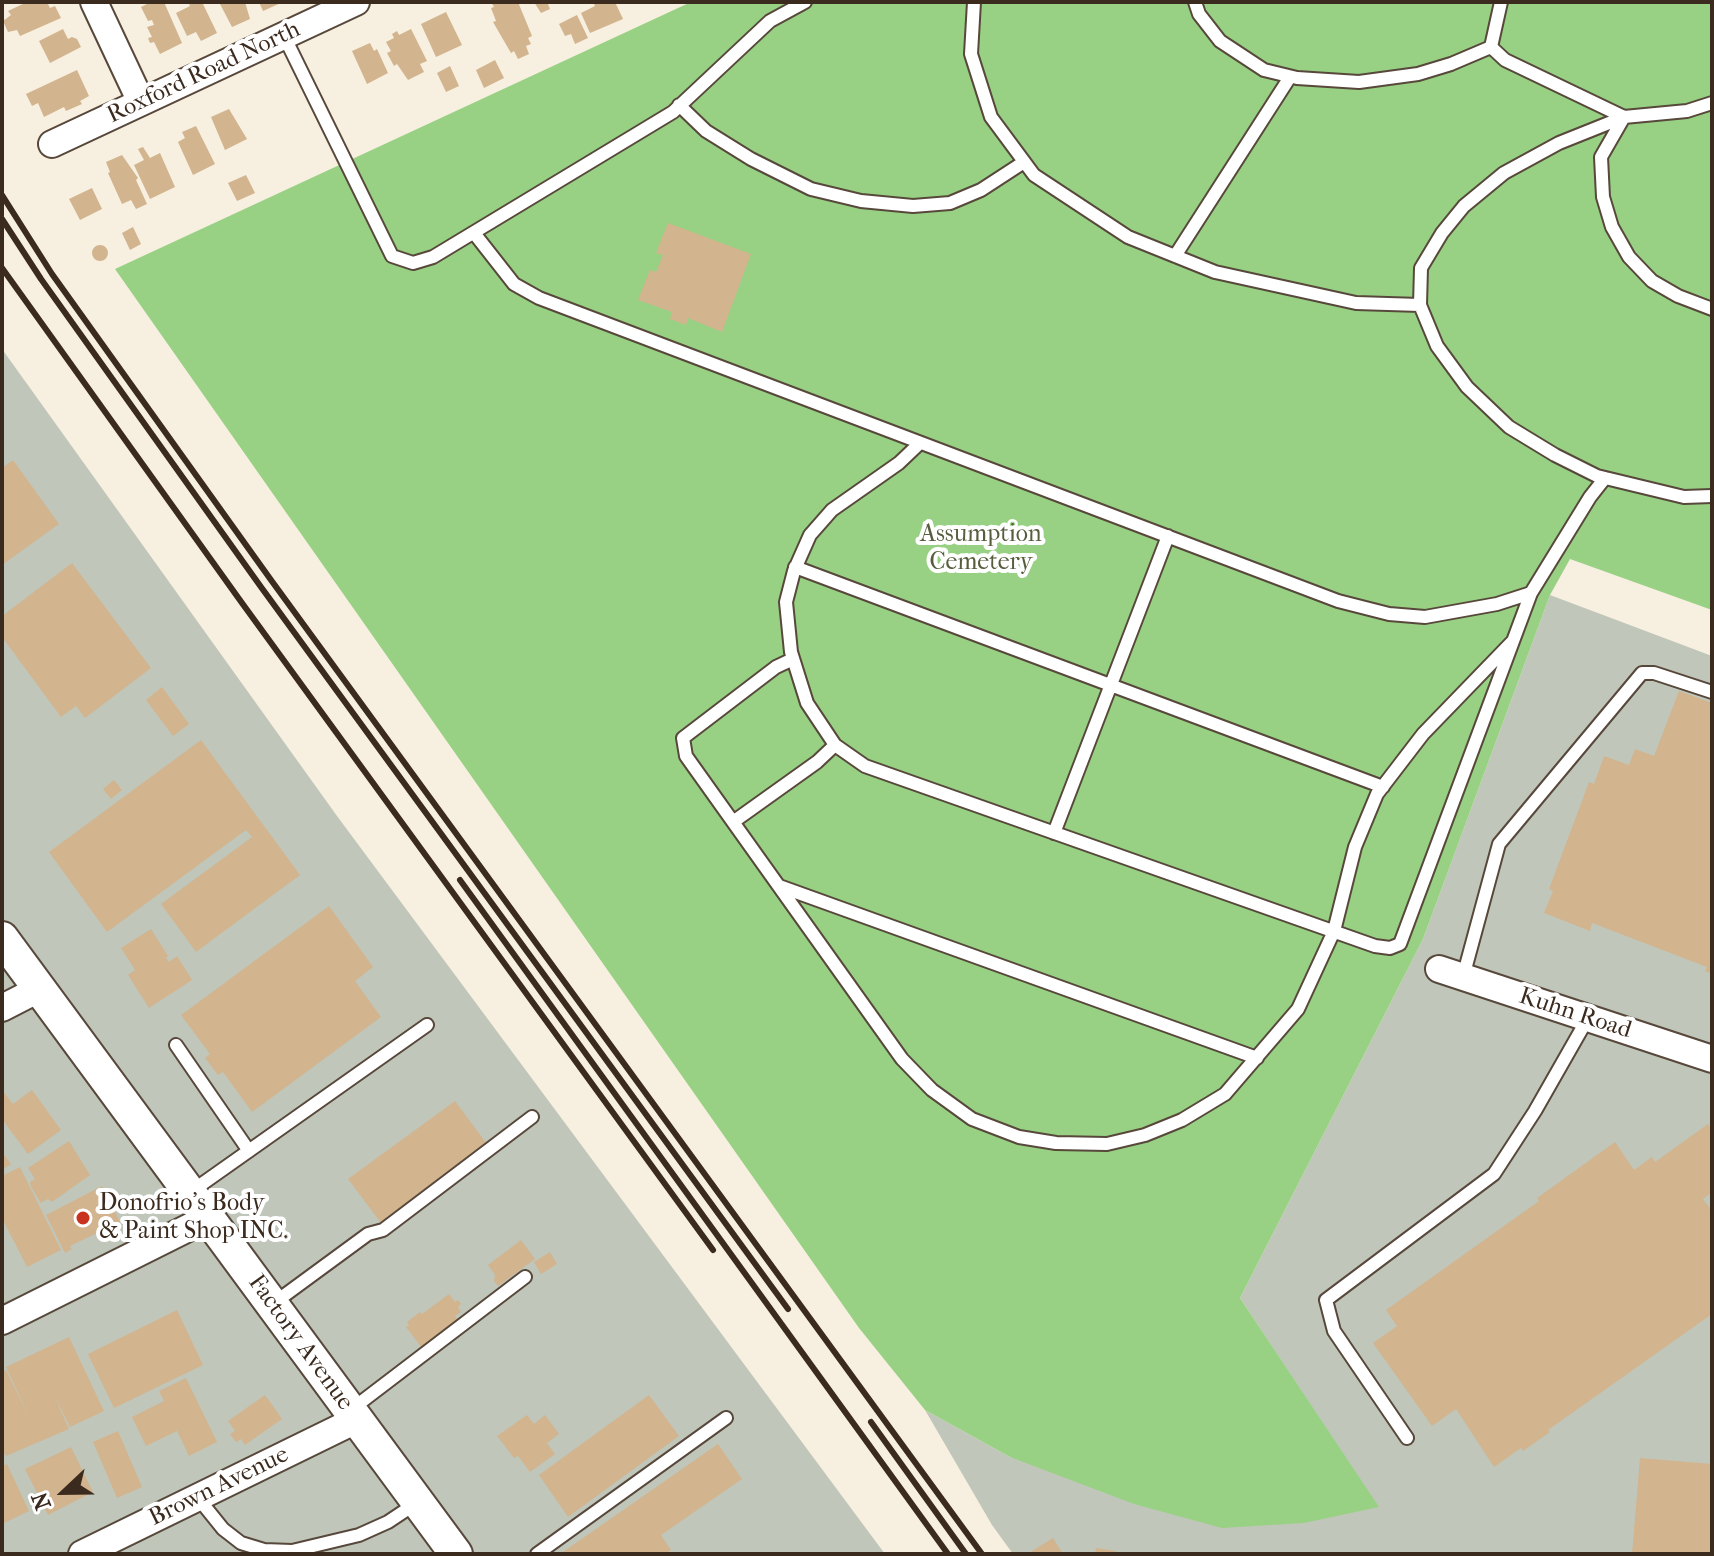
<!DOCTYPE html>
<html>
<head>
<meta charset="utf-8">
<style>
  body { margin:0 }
  #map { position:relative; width:1714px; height:1556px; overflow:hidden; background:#f7efdf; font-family:"IM FELL French Canon",serif }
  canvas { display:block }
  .frame { position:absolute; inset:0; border:4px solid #3b2a1e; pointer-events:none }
  .north { position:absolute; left:24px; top:1452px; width:80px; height:80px; -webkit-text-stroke:6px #fff; paint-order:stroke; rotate:248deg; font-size:22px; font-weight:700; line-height:32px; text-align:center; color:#3b2a1e }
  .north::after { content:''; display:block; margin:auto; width:28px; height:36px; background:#3b2a1e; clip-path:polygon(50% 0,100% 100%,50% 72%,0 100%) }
</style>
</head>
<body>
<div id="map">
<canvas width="1714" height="1556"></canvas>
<div class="frame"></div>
<div class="north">N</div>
</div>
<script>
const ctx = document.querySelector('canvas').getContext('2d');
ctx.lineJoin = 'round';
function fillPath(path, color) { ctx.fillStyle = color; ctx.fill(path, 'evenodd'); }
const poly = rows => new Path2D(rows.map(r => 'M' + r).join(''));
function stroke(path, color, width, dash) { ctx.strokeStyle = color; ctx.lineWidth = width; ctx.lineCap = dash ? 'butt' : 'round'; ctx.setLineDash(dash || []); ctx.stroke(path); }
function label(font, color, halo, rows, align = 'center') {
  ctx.font = font + ' "IM FELL French Canon",serif'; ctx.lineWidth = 8; ctx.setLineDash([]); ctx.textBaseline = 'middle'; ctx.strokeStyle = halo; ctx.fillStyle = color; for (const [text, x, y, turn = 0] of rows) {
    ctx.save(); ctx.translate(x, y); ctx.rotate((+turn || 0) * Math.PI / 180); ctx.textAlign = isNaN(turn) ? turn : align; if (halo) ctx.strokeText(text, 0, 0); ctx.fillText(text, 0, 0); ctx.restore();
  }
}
fillPath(poly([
  [2,349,337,816,885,1554,2,1554],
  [1550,595,1712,656,1712,1554,1013,1554,992,1525,925,1410,1010,1457,1378,1507,1240,1298,1423,939]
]), '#c0c7ba');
fillPath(poly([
  [691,2,1712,2,1712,610,1570,559,1550,595,1423,939,1240,1298,1379,1507,1304,1523,1222,1528,1134,1504,1010,1457,925,1410,859,1328,115,269]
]), '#98d184');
fillPath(poly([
  [27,2,47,2,50,8,55,6,61,18,20,36,17,30,8,32,3,21,11,15,8,11],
  [151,2,164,2,182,43,160,54,154,42,150,43,148,38,152,37,147,27,154,25,152,20,148,21,141,7],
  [188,2,202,2,217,33,201,41,196,32,187,36,176,13,190,6],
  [219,2,245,2,250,19,232,27],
  [259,2,283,2,263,11],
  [491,2,518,2,532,36,528,38,531,44,526,46,529,54,518,59,514,51,511,53,493,22,496,21,491,8,494,7],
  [534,2,553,2,548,4,550,9,541,13],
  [593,2,615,2,623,19,590,33,581,13,595,6],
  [446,12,462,45,436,57,421,24],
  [577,15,588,38,575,44,571,34,565,36,559,24],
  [63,29,68,39,72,37,77,39,81,47,50,63,39,41],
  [411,29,427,61,420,64,424,72,408,80,397,64,394,66,387,53,391,51,386,42,394,38,392,34,397,31,399,35],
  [370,43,374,51,377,49,388,73,367,84,352,51],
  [495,60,504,78,484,88,476,70],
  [450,66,459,86,446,92,437,73],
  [77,70,89,96,80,101,82,104,66,111,64,107,44,117,38,103,32,106,26,94],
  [229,109,247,139,225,150,211,117],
  [196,126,215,164,193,175,178,142,185,138,182,132],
  [143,147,150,158,160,153,175,187,150,199,134,165,144,160,138,149],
  [122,155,138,178,136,180,147,204,136,209,131,200,122,204,108,173,110,172,106,162],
  [246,175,255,193,237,201,228,183],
  [92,188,102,209,80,220,69,199],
  [668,223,751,254,722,332,688,318,686,325,670,319,672,312,638,300,650,270,656,272,663,255,656,253],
  [133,227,141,244,130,250,122,233],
  '92 253a8 8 0 1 1 16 0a8 8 0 1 1-16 0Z',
  [13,460,59,524,2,565,2,468],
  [72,563,151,668,85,718,76,706,61,717,2,637,2,616],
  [162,687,189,724,173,736,146,700],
  [1679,691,1712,703,1712,974,1705,971,1707,967,1592,923,1590,931,1544,913,1553,891,1549,889,1589,782,1594,784,1604,756,1629,765,1635,749,1654,756],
  [201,740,300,875,196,952,161,904,252,837,246,830,107,932,49,852],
  [114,780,122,790,111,799,103,789],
  [329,906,373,967,355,981,381,1017,252,1112,223,1072,218,1075,205,1058,210,1054,181,1015],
  [151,929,168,956,166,958,169,962,177,956,192,980,149,1008,128,975,135,970,121,948],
  [2,1090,13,1104,32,1090,61,1130,28,1154,2,1119],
  [455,1101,487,1144,381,1223,348,1179],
  [1708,1124,1712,1130,1712,1192,1703,1199,1712,1211,1712,1314,1548,1430,1550,1432,1523,1451,1521,1448,1494,1467,1456,1409,1432,1426,1373,1343,1397,1326,1386,1310,1539,1201,1537,1198,1615,1142,1634,1170,1652,1157,1655,1162],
  [69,1141,90,1175,52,1202,48,1199,41,1203,31,1187,30,1182,35,1179,28,1168],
  [2,1152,11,1164,2,1170],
  [20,1167,61,1250,27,1267,2,1218,2,1176],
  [102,1186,120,1222,70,1246,72,1249,65,1253,46,1215],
  [521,1240,535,1259,498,1286,494,1281,495,1275,488,1265],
  [550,1252,557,1264,541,1274,534,1262],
  [449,1294,455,1302,458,1300,461,1304,458,1307,461,1312,455,1316,458,1320,422,1348,406,1327,409,1325,407,1322,420,1312,422,1314],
  [177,1310,203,1365,114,1408,88,1354],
  [69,1337,104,1411,70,1427,53,1393,69,1429,6,1456,2,1449,2,1372,6,1370,32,1423,6,1367],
  [186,1378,217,1442,189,1456,177,1431,146,1446,132,1417,164,1401,159,1391],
  [265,1395,282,1419,245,1445,241,1439,236,1442,230,1434,235,1431,228,1421],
  [649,1395,679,1436,568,1517,539,1475],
  [527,1415,534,1424,545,1415,559,1434,547,1443,555,1454,530,1472,518,1456,514,1458,497,1436],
  [118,1431,142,1487,117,1498,93,1442],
  [718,1444,742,1479,661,1535,671,1550,665,1554,560,1554],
  [71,1447,93,1492,48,1515,25,1469],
  [1640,1458,1712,1464,1712,1554,1632,1554],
  [7,1464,29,1511,2,1524,2,1467],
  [1053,1538,1063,1554,1034,1554,1032,1551],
  [1096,1548,1116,1551,1116,1554,1095,1554]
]), '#d2b48e');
const service = poly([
  [974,2,971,54,991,117,1034,175,1128,237,1215,272,1356,303,1420,305],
  [1195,2,1199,14,1220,41,1264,70,1297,78,1359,82,1418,74,1451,64,1491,47,1501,2],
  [284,36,392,256,413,263,433,257,673,112,770,21,805,2],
  [1491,47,1505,60,1624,117,1687,111,1712,103],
  [679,105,706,131,751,159,811,189,861,201,913,206,950,203,981,190,1024,162],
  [1624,117,1559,143,1504,173,1464,206,1442,233,1421,268,1420,305,1437,346,1467,387,1509,427,1555,455,1597,476,1684,497,1712,496],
  [1624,117,1601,157,1603,197,1612,227,1629,257,1652,281,1678,296,1712,309],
  [474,233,514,284,539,298,1338,601,1389,614,1425,617,1497,604,1531,593,1590,497,1605,478],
  [1175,256,1290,77],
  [920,443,899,463,832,510,810,535,794,571,786,602,791,652,807,703,835,745,865,766,1375,946,1390,948,1400,944,1531,593],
  [795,567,1383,787],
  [793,659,776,667,683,738,686,756,902,1059,932,1090,972,1119,1019,1137,1056,1143,1107,1144,1145,1135,1182,1120,1225,1094,1298,1009,1334,931,1355,847,1377,794,1423,734,1512,642],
  [733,822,817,762,835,745],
  [1054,833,1168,536],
  [779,886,1257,1058],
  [1463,977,1499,844,1642,673,1654,673,1712,692],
  [176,1045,249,1151],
  [192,1191,427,1025],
  [274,1303,368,1234,383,1230,532,1117],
  [352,1409,525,1277],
  [1407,1438,1334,1331,1326,1300,1494,1174,1535,1111,1588,1018],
  [198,1498,223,1529,241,1543,264,1550,292,1551,359,1535,388,1522,415,1504],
  [537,1554,726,1418]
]);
const minor = poly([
  [94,2,141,102],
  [52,144,356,2],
  [1439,969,1712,1059],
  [2,1008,39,989],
  [2,1321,208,1218],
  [82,1554,356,1420]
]);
const tertiary = poly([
  [2,938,456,1554]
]);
stroke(service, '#57483b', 16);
stroke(minor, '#57483b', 30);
stroke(tertiary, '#57483b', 36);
stroke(service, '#fff', 12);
stroke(minor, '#fff', 26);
stroke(tertiary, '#fff', 32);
stroke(poly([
  [2,195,52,274,271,580,982,1554],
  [2,219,41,279,261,587,788,1309],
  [2,268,242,603,713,1250],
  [460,880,948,1554],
  [871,1422,966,1554]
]), '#3b2a1e', 6);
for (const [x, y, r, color] of [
  [83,1218,8,"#c8321e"]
]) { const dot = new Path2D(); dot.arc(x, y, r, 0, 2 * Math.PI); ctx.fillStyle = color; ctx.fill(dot); stroke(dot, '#fff', 3); }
label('24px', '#3b2a1e', '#fff', [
  ["Roxford Road North",204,73,-25],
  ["Kuhn Road",1575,1014,18],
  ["Factory Avenue",300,1343,54],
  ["Brown Avenue",219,1487,-26]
]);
label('24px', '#575c3d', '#fff', [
  ["Assumption",981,535],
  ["Cemetery",981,563]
]);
label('24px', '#3b2a1e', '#fff', [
  ["Donofrio's Body",99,1204],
  ["& Paint Shop INC.",99,1232]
], 'left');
</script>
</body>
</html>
